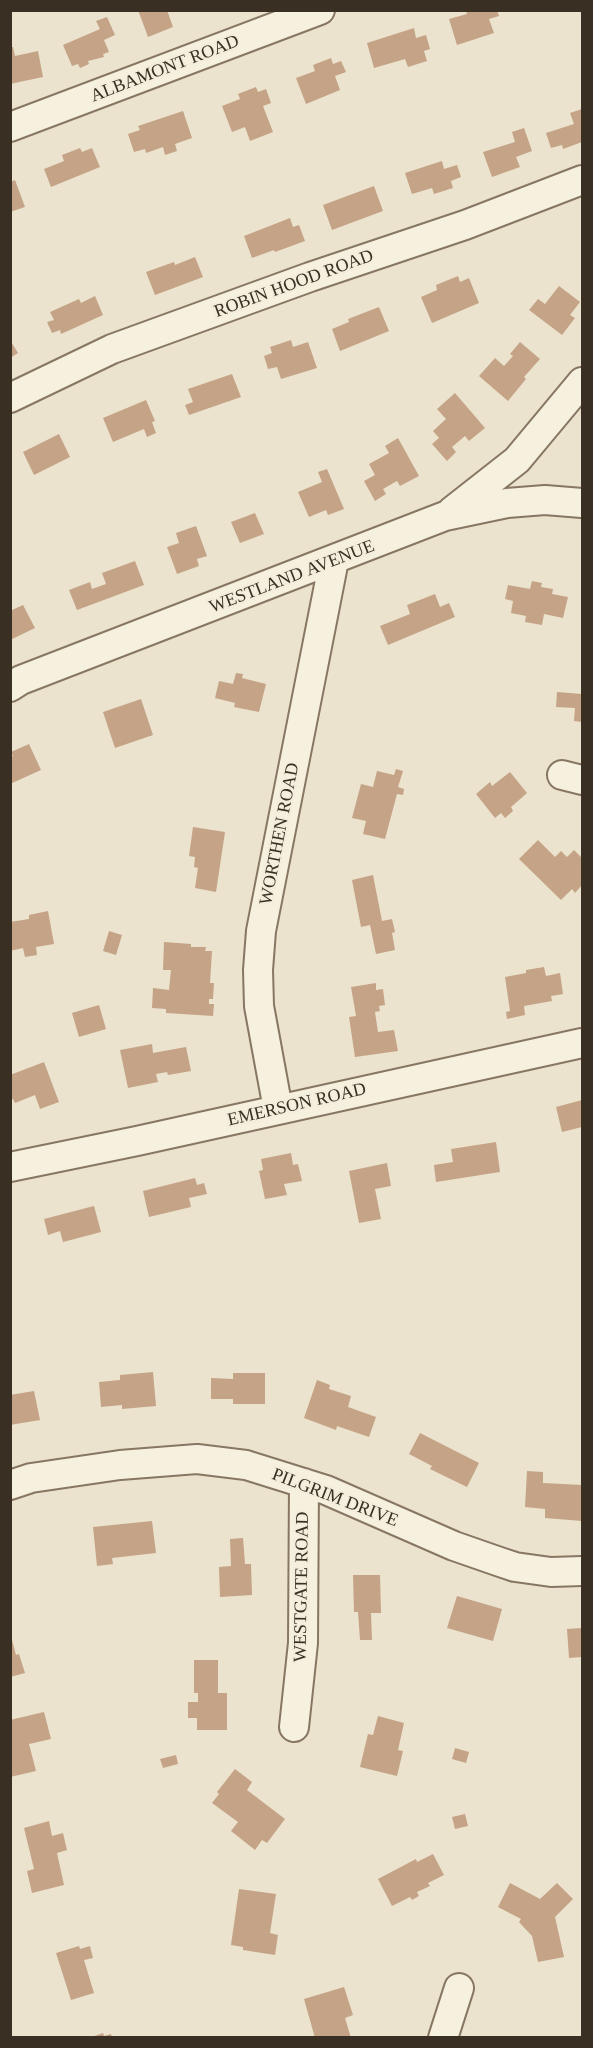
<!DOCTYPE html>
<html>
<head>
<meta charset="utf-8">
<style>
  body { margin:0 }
  #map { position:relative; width:593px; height:2048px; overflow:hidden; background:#ebe3cd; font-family:Georgia,serif }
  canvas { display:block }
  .frame { position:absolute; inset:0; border:12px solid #392f23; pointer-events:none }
</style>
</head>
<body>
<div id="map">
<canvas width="593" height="2048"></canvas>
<div class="frame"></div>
</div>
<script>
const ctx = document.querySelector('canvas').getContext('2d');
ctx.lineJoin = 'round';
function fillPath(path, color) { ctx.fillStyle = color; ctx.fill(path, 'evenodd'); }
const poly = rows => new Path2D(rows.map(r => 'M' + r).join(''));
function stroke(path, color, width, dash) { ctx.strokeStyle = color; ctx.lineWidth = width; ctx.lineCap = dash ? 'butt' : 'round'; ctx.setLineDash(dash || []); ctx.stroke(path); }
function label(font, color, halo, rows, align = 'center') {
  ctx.font = font + ' Georgia,serif'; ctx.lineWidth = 4.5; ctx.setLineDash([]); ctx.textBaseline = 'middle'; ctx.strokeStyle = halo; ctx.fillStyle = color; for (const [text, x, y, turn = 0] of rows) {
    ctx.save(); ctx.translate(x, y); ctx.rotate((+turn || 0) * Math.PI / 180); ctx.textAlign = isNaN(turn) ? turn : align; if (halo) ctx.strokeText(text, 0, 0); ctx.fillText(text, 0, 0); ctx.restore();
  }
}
fillPath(poly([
  [138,10,167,10,173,27,148,37],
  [466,10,497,10,499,16,489,19,494,33,457,45,449,19,467,14],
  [107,17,115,35,104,40,109,52,103,54,104,57,88,61,89,64,80,68,78,64,72,66,63,45,100,29,96,21],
  [414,28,416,38,426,35,430,49,424,51,427,61,408,67,405,59,374,68,367,43],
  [10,47,13,47,15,56,38,51,43,77,10,84],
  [331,58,333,64,341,61,346,72,335,76,340,90,306,104,296,78,315,71,313,65],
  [256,87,258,92,266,89,271,103,263,106,273,132,250,141,245,127,232,132,222,106,240,99,238,94],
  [582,109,582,142,563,149,562,145,551,148,546,133,574,124,570,113],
  [183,111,192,138,175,144,177,151,165,155,163,147,146,153,145,149,134,152,128,134,140,130,138,126],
  [524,128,532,151,516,157,520,167,492,177,483,152,515,142,512,132],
  [80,148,82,152,92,148,100,167,51,187,44,169,64,161,62,155],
  [442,161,444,169,457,165,461,177,451,181,453,188,434,194,432,188,412,194,405,173],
  [15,180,25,207,10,212,10,182],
  [374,186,383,211,332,230,323,205],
  [290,218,293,227,299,225,305,241,275,252,274,250,252,258,244,236],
  [195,257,203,277,155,295,146,272,174,262,175,265],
  [458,276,460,282,469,278,479,303,432,323,421,297,437,290,436,285],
  [559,286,580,302,570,315,575,318,562,335,529,310,538,299,545,304],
  [95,296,103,315,61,334,60,330,52,333,47,322,54,320,50,312,79,299,81,303],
  [379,307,389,331,340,351,332,329,349,322,348,319],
  [10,340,18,353,10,358],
  [291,340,293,347,308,342,317,368,281,379,277,367,268,369,264,356,272,353,270,347],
  [520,342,540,359,524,377,526,379,508,401,479,376,495,358,504,366,513,356,510,354],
  [232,374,241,397,189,415,185,405,193,402,188,389],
  [455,393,485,428,469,441,465,436,452,447,456,452,447,461,432,444,439,438,433,431,446,419,437,409],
  [146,400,155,421,152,422,156,433,147,437,144,429,113,442,103,418],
  [59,434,70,457,34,475,23,452],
  [398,438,419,476,400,486,397,481,383,489,386,494,375,501,364,481,375,475,369,464,389,453,385,446],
  [327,469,344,509,328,515,326,510,309,517,298,492,322,482,318,472],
  [255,513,264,534,240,543,231,522],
  [196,526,207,556,197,559,199,566,177,574,167,547,179,543,176,533],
  [135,561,144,585,77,610,69,590,90,582,92,589,106,584,102,573],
  [532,581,542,583,541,587,553,589,552,594,568,597,563,618,544,614,542,625,525,622,526,616,511,613,513,601,505,599,508,585,530,589],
  [435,594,440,607,449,603,455,617,388,645,380,626,410,614,407,605],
  [23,605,35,628,10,640,10,611],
  [236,673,243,674,242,678,266,684,259,712,234,707,235,703,215,698,219,681,233,684],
  [557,692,582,694,582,722,574,721,575,708,556,707],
  [141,699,153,735,115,748,103,712],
  [29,744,41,770,10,784,10,757,13,756,11,752],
  [396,769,403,771,398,787,404,789,403,795,397,794,385,839,363,834,366,821,352,818,361,784,373,787,377,771,394,775],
  [510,772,527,793,511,807,513,811,505,818,501,813,495,818,476,794,490,782,492,786],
  [193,827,225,832,216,892,195,888,198,868,194,867,195,857,189,856],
  [538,840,555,857,561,851,567,857,574,850,582,858,582,885,575,893,572,889,561,900,519,859],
  [373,875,382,921,392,919,395,932,392,933,395,950,376,954,370,925,361,927,352,880],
  [48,911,54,944,36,947,37,955,25,957,23,948,10,951,10,922,29,919,29,915],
  [109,931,122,935,116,955,103,951],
  [164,942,191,944,191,947,206,947,205,951,212,951,210,983,214,983,213,999,209,999,209,1004,214,1004,213,1016,166,1013,166,1009,152,1008,153,988,169,990,171,970,163,970],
  [544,967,546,976,560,973,563,994,551,996,552,1001,524,1006,525,1015,507,1019,506,1012,510,1011,505,977,526,973,526,970],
  [376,983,376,990,383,989,385,1005,379,1006,380,1011,375,1012,378,1032,394,1030,398,1051,355,1057,349,1017,356,1016,351,987],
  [99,1005,106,1029,79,1037,72,1013],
  [152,1044,153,1053,186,1047,191,1071,168,1075,167,1072,156,1074,158,1082,128,1088,120,1050],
  [44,1062,59,1102,40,1109,35,1095,15,1103,13,1099,10,1100,10,1075],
  [582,1100,582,1127,562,1132,556,1107],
  [496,1142,500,1172,436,1182,434,1165,453,1162,451,1149],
  [291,1153,293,1165,298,1164,302,1181,284,1184,287,1195,265,1199,259,1171,263,1170,261,1159],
  [387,1163,391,1186,375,1189,381,1219,359,1223,349,1171],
  [195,1178,197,1185,204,1183,207,1194,189,1198,191,1207,149,1217,143,1191],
  [94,1206,101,1232,63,1242,60,1231,48,1235,44,1219],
  [153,1372,156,1406,122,1409,122,1405,101,1407,99,1382,120,1380,120,1375],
  [233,1373,265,1373,265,1404,233,1404,233,1399,211,1399,211,1378,233,1379],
  [317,1380,330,1385,329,1389,351,1396,348,1407,376,1417,369,1437,337,1426,336,1430,304,1418],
  [34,1391,40,1420,10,1425,10,1395],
  [420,1433,479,1463,467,1487,430,1469,432,1466,409,1454],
  [527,1471,543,1472,543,1483,582,1485,582,1521,545,1518,545,1509,525,1507],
  [152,1521,156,1553,112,1558,113,1564,97,1566,93,1527],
  [243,1538,245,1564,251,1564,252,1595,220,1597,219,1567,231,1566,230,1539],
  [353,1575,380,1575,381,1613,371,1613,372,1640,360,1640,358,1612,354,1612],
  [457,1596,502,1609,493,1641,447,1628],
  [582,1628,582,1657,569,1658,567,1629],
  [11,1636,16,1655,19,1654,25,1673,10,1677],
  [194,1660,218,1660,218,1693,227,1693,227,1730,197,1730,197,1718,188,1718,188,1702,198,1702,198,1693,194,1693],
  [44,1712,51,1739,29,1744,36,1771,10,1777,10,1720],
  [378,1716,404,1723,398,1750,403,1751,397,1776,360,1767,368,1734,373,1735],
  [455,1748,469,1752,466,1763,452,1759],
  [176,1755,178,1764,163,1768,160,1759],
  [235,1769,252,1782,247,1790,285,1819,267,1843,262,1840,255,1850,231,1831,238,1822,212,1803,219,1794,217,1792],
  [465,1814,468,1826,455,1829,452,1817],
  [49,1821,52,1836,63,1833,67,1850,57,1853,64,1885,32,1893,27,1871,34,1869,24,1828],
  [433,1854,444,1875,428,1883,430,1886,417,1892,419,1896,412,1900,410,1897,392,1906,378,1879,416,1859,417,1862],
  [510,1883,540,1899,557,1883,573,1899,555,1917,564,1957,538,1962,532,1936,519,1922,521,1919,498,1907],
  [239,1889,276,1894,270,1933,278,1935,275,1955,243,1950,243,1947,231,1945],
  [79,1946,80,1949,90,1946,93,1958,84,1960,94,1993,71,2000,56,1953],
  [344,1987,353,2015,345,2018,351,2038,315,2038,304,1999],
  [103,2033,104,2036,111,2034,112,2038,89,2038]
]), '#c5a387');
const minor = poly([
  [10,127,320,10],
  [10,398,112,349,310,277,465,225,582,180],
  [452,511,517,460,582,382],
  [10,687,21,680,445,516,507,503,545,500,582,503],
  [562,775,582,780],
  [278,1109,259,1006,258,970,261,931,334,560],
  [10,1167,137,1141,582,1043],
  [10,1485,31,1478,120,1465,197,1459,246,1465,326,1490,454,1546,500,1562,515,1567,551,1572,582,1571],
  [294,1727,303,1643,304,1483],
  [443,2038,459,1988]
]);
stroke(minor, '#877762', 32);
stroke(minor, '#f6f0df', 28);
label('18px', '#392f23', '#f3eddc', [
  ["ALBAMONT ROAD",165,69,-21],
  ["ROBIN HOOD ROAD",294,284,-20],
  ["WESTLAND AVENUE",292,577,-21],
  ["WORTHEN ROAD",280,834,-79],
  ["EMERSON ROAD",297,1105,-13],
  ["PILGRIM DRIVE",335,1498,21],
  ["WESTGATE ROAD",302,1587,-89]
]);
</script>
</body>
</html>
